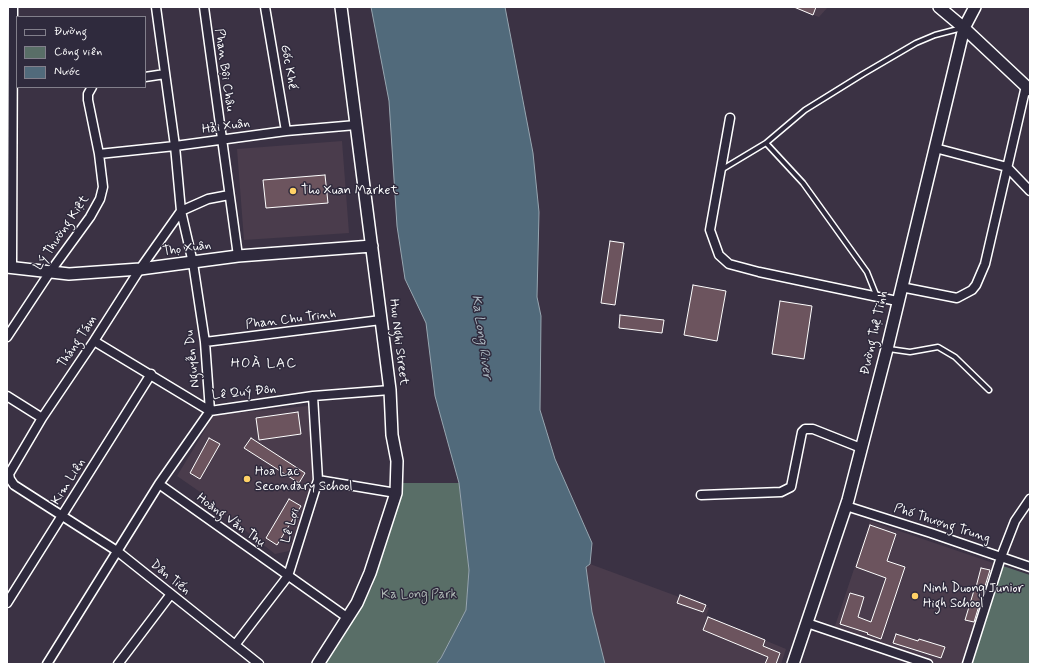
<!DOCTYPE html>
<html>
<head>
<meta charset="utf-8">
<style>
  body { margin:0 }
  #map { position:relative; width:1037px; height:671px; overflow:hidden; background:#3b3244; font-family:Mynerve,sans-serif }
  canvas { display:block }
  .frame { position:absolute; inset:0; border:8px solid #fff; pointer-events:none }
  .legend { position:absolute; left:16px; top:16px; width:130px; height:72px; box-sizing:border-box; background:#2f2a3d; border:1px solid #827f8b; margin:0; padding:5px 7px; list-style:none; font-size:12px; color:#fff }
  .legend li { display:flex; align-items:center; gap:8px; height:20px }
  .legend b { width:20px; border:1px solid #827f8b }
</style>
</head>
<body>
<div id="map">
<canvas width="1037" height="671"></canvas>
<div class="frame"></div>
<ul class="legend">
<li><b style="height:5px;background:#2f2a3d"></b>Đường</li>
<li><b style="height:11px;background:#596e67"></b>Công viên</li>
<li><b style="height:11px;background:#516a7b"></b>Nước</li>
</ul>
</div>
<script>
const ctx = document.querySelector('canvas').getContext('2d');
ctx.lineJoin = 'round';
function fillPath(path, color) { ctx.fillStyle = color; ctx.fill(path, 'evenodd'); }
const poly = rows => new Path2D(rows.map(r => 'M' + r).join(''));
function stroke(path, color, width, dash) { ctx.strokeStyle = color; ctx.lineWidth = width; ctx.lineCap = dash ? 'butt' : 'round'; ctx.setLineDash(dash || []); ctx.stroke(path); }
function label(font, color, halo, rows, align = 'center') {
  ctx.font = font + ' Mynerve,sans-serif'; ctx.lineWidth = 3; ctx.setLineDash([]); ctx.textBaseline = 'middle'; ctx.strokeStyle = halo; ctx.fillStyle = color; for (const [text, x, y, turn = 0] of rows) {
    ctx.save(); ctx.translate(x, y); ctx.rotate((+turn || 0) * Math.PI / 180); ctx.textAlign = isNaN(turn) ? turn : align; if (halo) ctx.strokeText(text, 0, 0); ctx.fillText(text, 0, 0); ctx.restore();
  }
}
fillPath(poly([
  [790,7,828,7,819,17],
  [342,141,349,233,244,240,237,149],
  [308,406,313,482,289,551,275,554,208,501,203,494,177,476,214,415],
  [870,521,996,564,963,664,939,664,834,629],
  [590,564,709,608,706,616,786,649,781,664,605,664,592,612,586,566]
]), '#4a3c4c');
fillPath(poly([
  [397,483,459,483,469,570,466,610,441,658,436,664,320,664,358,611,372,587],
  [1000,565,1030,575,1030,664,968,664]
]), '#596e67');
const water = poly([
  [371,7,505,7,533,153,539,212,537,297,541,316,540,410,555,459,592,543,590,564,586,567,592,612,605,664,436,664,441,658,466,610,469,570,459,483,435,396,426,323,405,279,397,226,389,101,371,7]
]);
fillPath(water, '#516a7b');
stroke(water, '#97a6b0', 1);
const building = poly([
  [794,7,816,7,813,15,794,7],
  [325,175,328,203,266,208,263,180,325,175],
  [610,241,624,243,615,305,601,303,610,241],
  [693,285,726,291,717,341,684,335,693,285],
  [780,301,812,306,804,359,772,354,780,301],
  [620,315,664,320,662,333,619,328,620,315],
  [298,412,301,434,259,440,256,418,298,412],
  [209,438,220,444,200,479,190,473,209,438],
  [251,438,305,473,299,483,244,448,251,438],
  [289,499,301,506,277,545,266,538,289,499],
  [870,525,896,534,887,561,905,567,881,639,867,634,868,633,840,624,850,593,864,597,858,617,871,622,886,578,856,567,870,525],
  [981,568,990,570,974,622,965,620,975,587,976,587,981,568],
  [680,595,706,605,703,612,677,603,680,595],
  [708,617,765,640,763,646,780,653,776,664,765,664,768,657,703,630,708,617],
  [896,634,918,641,919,639,945,647,941,658,893,643,896,634]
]);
fillPath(building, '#6c545e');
stroke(building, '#fff', 1);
const lane = poly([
  [766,143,803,183,867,272,877,297],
  [721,170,766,143,805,110,863,74,916,43,935,35,962,28],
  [889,349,910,352,938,347,955,357,989,390]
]);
const street = poly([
  [204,7,238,256],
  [265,7,286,131],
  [145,77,165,74],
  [730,118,710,230,719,255,729,264,759,272,897,301],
  [935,148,1007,167,1030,191],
  [99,154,175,146,286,131,356,125],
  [229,195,208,199,181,211,140,269,94,341,42,418,9,474,10,479,14,485,117,551,259,664],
  [12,268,13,7],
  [901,287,957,298,972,290,976,285,985,264,1026,86],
  [7,337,50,272,90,217,100,199,103,187,99,154,88,100,88,94,92,87],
  [94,341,210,411,313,396,390,390],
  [205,342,381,320],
  [7,396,42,418],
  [318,480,396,493],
  [159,484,348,618],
  [701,495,781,492,791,487,802,432,805,429,813,429,861,448],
  [846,506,931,533,1030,567],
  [7,603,151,374],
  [807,623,928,664],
  [235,645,288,576,318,480,313,396],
  [47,664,159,484,210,411,205,342,193,263,181,211,175,146,156,7],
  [118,664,171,594],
  [967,664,1001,557,1015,521,1030,499]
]);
const secondary = poly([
  [939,7,964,28,1030,90],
  [7,267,69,274,140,269,238,256,372,246],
  [318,664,357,603,370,573,396,493,397,461,392,435,390,390,341,7],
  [793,664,848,500,887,349,964,28,975,7]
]);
stroke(lane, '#fff', 7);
stroke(street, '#fff', 11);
stroke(secondary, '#fff', 14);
stroke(lane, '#2f2a3d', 4);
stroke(street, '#2f2a3d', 8);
stroke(secondary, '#2f2a3d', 11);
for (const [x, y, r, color] of [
  [293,191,4,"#ffd166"],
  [247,479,4,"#ffd166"],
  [915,596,4,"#ffd166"]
]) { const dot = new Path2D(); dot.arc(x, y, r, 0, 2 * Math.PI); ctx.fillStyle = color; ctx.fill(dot); stroke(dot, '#2f2a3d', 1.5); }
label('13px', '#fff', '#2f2a3d', [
  ["Gốc Khế",288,67,80],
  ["Phan Bội Châu",224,70,82],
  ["Hải Xuân",226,127,-8],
  ["Lý Thường Kiệt",62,233,-56],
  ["Thọ Xuân",187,249,-8],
  ["Phan Chu Trinh",291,320,-7],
  ["Đường Tuệ Tĩnh",875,333,-77],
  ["Tháng Tám",78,342,-56],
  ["Huu Nghi Street",398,342,83],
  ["Nguyễn Du",193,359,-96],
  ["Lê Quý Đôn",244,393,-6],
  ["Kim Liên",69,482,-58],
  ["Hoàng Văn Thụ",231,521,36],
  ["Phố Thượng Trung",942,524,18],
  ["Lê Lợi",291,526,-73],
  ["Dân Tiến",170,578,39]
]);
label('13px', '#fff', '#2f2a3d', [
  ["Tho Xuan Market",301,191],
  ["Hoa Lac",255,472],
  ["Secondary School",255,487],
  ["Ninh Duong Junior",923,589],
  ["High School",923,604]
], 'left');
label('13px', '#acb6b3', '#2f2a3d', [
  ["Ka Long Park",419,595]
]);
label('italic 14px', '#a8b4bd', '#2f2a3d', [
  ["Ka Long River",481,337,82]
]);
ctx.letterSpacing = '1px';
label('14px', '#fff', '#2f2a3d', [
  ["HOÀ LẠC",264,364]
]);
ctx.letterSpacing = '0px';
</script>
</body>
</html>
